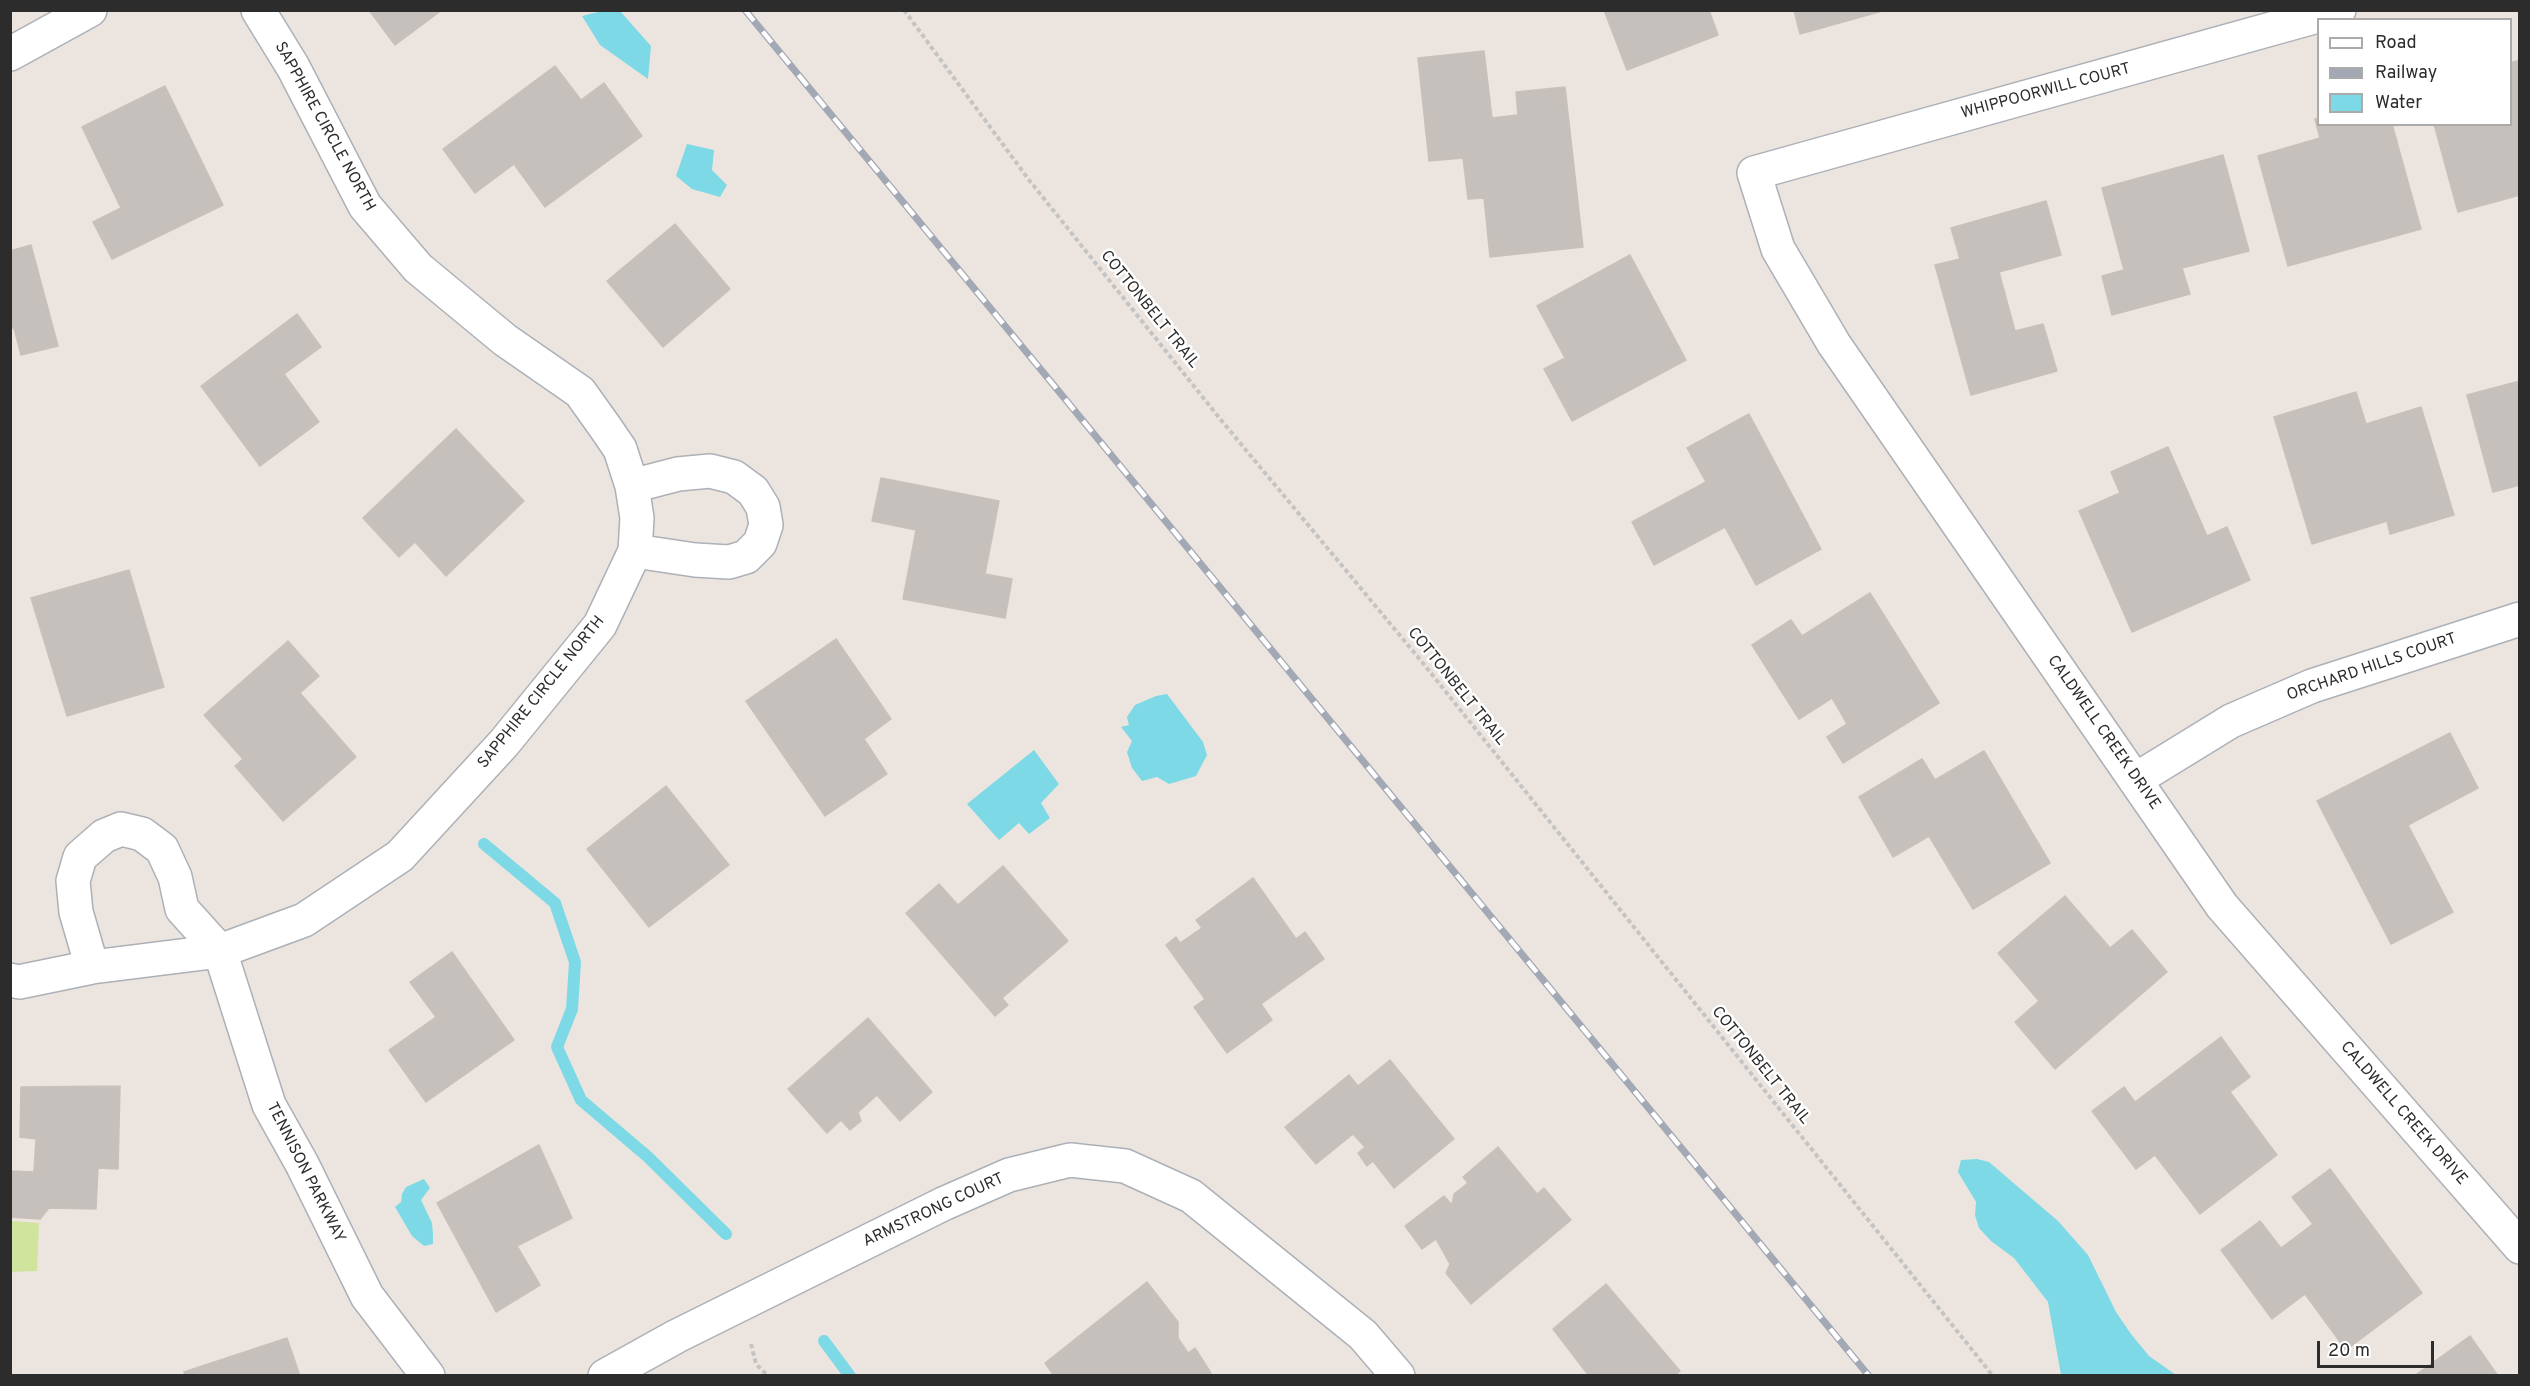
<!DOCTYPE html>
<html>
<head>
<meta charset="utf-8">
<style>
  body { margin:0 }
  #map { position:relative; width:2530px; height:1386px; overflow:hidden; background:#ece5df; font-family:Overpass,sans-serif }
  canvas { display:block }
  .frame { position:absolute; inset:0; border:12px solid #2c2c2c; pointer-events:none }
  .legend { position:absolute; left:2317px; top:18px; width:195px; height:108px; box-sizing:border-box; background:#fff; border:2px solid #ababab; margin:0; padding:8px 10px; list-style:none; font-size:18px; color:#2c2c2c }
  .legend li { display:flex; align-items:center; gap:12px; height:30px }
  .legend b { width:30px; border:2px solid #ababab }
  .scale { position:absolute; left:2317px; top:1341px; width:117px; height:27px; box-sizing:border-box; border:3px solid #2c2c2c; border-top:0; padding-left:8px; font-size:18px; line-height:21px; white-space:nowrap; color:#2c2c2c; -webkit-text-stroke:4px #fff; paint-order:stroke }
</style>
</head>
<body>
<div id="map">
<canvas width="2530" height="1386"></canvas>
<div class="frame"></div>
<ul class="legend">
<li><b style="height:8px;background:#fff"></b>Road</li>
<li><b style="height:8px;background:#a2a8b4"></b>Railway</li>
<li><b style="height:16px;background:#7cd9e5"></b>Water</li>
</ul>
<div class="scale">20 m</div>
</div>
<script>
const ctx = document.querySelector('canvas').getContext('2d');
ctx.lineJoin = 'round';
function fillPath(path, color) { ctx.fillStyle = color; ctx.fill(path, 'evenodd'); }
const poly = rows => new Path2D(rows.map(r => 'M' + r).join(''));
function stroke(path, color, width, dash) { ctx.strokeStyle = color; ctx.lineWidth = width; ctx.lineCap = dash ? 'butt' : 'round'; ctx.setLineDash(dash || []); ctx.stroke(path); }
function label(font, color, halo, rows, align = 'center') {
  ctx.font = font + ' Overpass,sans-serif'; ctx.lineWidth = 5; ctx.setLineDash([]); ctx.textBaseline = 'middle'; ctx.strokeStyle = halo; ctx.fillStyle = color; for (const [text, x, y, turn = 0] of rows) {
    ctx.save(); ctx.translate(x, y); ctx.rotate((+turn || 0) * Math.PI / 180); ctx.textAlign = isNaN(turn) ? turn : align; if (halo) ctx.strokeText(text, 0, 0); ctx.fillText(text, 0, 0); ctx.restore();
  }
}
fillPath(poly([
  [11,1221,39,1223,37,1271,11,1272]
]), '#d1e49e');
fillPath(poly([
  [602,11,620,11,651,46,648,79,600,45,582,16],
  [687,144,714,150,712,170,727,185,720,197,692,189,676,176],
  [1167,694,1203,742,1207,755,1196,776,1169,784,1157,777,1142,781,1132,768,1127,752,1132,741,1121,727,1129,725,1127,717,1135,705,1156,696],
  [1034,750,1059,784,1041,803,1050,818,1029,834,1019,823,999,840,967,804],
  [1977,1159,1989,1162,2058,1221,2088,1255,2116,1312,2131,1334,2149,1356,2176,1375,2061,1375,2048,1302,2014,1258,1991,1241,1979,1228,1975,1215,1976,1202,1958,1172,1961,1160],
  [424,1179,430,1188,421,1200,432,1223,433,1235,433,1244,424,1246,412,1236,395,1207,401,1202,402,1194,406,1187]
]), '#7cd9e5');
stroke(poly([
  [484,844,555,903,575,962,572,1009,557,1047,581,1100,648,1157,726,1234],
  [824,1341,850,1376]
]), '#7cd9e5', 12);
const building = poly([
  [369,10,442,10,395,45,369,10],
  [1604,10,1709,10,1718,35,1627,70,1604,10],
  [1794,10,1886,10,1800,34,1794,10],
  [1484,51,1492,118,1518,115,1516,92,1565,87,1583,247,1490,257,1484,198,1468,199,1463,158,1429,161,1418,58,1484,51],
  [2520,60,2520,195,2458,212,2434,124,2510,124,2510,63,2520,60],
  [555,66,581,100,604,83,642,136,545,207,514,164,475,193,443,149,555,66],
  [165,86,223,205,112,259,93,222,121,208,82,127,165,86],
  [2318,118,2318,124,2392,124,2421,229,2288,266,2258,156,2320,138,2315,119,2318,118],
  [2223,155,2249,251,2182,268,2190,294,2112,315,2102,276,2124,270,2102,188,2223,155],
  [2046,201,2061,255,1999,272,2015,331,2043,324,2057,371,1971,395,1935,265,1960,259,1951,228,2046,201],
  [675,224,730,289,663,347,607,281,675,224],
  [31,245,58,346,21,355,14,328,10,328,10,251,31,245],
  [1630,255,1686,360,1572,421,1544,369,1565,358,1537,306,1630,255],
  [297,314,321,347,284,374,319,422,260,466,201,386,297,314],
  [2520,381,2520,485,2493,492,2467,395,2520,381],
  [2356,392,2366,424,2421,407,2454,515,2390,534,2387,521,2312,544,2274,417,2356,392],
  [1749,414,1821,549,1756,585,1725,527,1654,565,1632,522,1706,482,1687,448,1749,414],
  [456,429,524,501,446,576,415,542,399,557,363,518,456,429],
  [2168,447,2207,536,2227,527,2250,580,2132,632,2079,511,2120,493,2111,472,2168,447],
  [881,478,999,501,985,574,1012,579,1005,618,903,599,916,530,872,521,881,478],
  [129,570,164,687,67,716,31,598,129,570],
  [1870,593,1939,703,1843,763,1827,737,1847,724,1832,698,1799,719,1752,645,1791,620,1802,636,1870,593],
  [836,639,891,719,864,739,887,774,825,816,746,701,836,639],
  [288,641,319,676,300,693,356,757,283,821,235,766,243,759,204,715,288,641],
  [2450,733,2478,788,2408,825,2453,912,2391,944,2317,801,2450,733],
  [1984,751,2050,863,1973,909,1929,836,1893,857,1859,797,1922,759,1935,780,1984,751],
  [666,786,729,865,649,927,587,849,666,786],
  [1003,866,1068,941,1002,998,1008,1005,995,1016,906,913,939,884,958,905,1003,866],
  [1253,878,1296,939,1305,932,1324,959,1261,1004,1272,1020,1227,1053,1194,1007,1205,999,1166,945,1176,937,1180,943,1202,928,1196,920,1253,878],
  [2065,896,2110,948,2132,930,2167,972,2055,1069,2015,1022,2039,1001,1998,953,2065,896],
  [452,952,514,1040,426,1102,389,1050,436,1017,410,982,452,952],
  [868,1018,932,1092,900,1121,877,1095,858,1112,861,1121,850,1130,841,1120,827,1133,788,1089,868,1018],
  [2221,1037,2250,1077,2230,1092,2277,1155,2200,1214,2155,1155,2136,1169,2092,1111,2124,1087,2135,1102,2221,1037],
  [1390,1060,1454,1139,1394,1188,1373,1161,1367,1166,1358,1153,1365,1147,1353,1134,1316,1164,1285,1127,1349,1075,1358,1086,1390,1060],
  [120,1086,118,1169,98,1168,96,1209,49,1208,40,1219,10,1217,10,1171,34,1172,36,1139,20,1137,21,1087,120,1086],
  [539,1145,572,1218,517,1246,540,1285,496,1312,437,1203,539,1145],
  [1498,1147,1537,1194,1544,1188,1571,1220,1471,1304,1446,1273,1450,1264,1436,1239,1422,1249,1405,1226,1444,1196,1452,1205,1454,1194,1468,1183,1463,1177,1498,1147],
  [2330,1169,2422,1293,2346,1350,2305,1294,2272,1319,2221,1250,2260,1221,2281,1248,2313,1224,2292,1197,2330,1169],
  [1147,1282,1178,1322,1178,1338,1188,1353,1195,1348,1211,1373,1208,1376,1054,1376,1045,1363,1147,1282],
  [1606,1284,1680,1371,1674,1376,1589,1376,1553,1329,1606,1284],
  [2470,1336,2498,1376,2414,1376,2470,1336],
  [287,1338,300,1376,185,1376,184,1372,287,1338]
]);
fillPath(building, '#c5c0bb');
stroke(building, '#c8c0b9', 1.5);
const minor = poly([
  [2339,10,1754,173,1778,249,1834,344,2222,906,2520,1247],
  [10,54,90,10],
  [632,486,678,474,710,471,734,477,753,491,763,507,766,525,760,543,746,557,729,562,695,560,635,551],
  [2135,780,2231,721,2312,686,2520,619],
  [92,967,76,912,73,881,80,857,104,836,121,829,142,834,162,849,175,877,182,909,220,951,269,1105,302,1164,367,1296,428,1376],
  [10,980,19,982,92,967,220,951,304,920,400,856,504,743,600,625,635,551,637,518,632,486,620,449,605,427,580,392,505,340,418,268,365,206,293,67,258,10],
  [605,1376,677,1336,943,1204,1009,1175,1070,1160,1125,1166,1191,1196,1363,1335,1398,1376]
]);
stroke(minor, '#acb0b7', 36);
stroke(poly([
  [904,10,1029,180,1221,420,1422,662,1993,1376],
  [751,1344,756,1364,768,1376]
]), '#c4c4c4', 4, [4.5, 3]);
stroke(minor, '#fff', 33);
const rail = poly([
  [745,10,1869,1376]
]);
stroke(rail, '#a2a8b4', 7);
stroke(rail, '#fff', 4.5, [14]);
label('16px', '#2c2c2c', '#fff', [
  ["WHIPPOORWILL COURT",2046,92,-15],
  ["SAPPHIRE CIRCLE NORTH",324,127,61],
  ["COTTONBELT TRAIL",1149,310,51],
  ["ORCHARD HILLS COURT",2372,668,-19],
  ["COTTONBELT TRAIL",1456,687,51],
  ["SAPPHIRE CIRCLE NORTH",542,693,-51],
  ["CALDWELL CREEK DRIVE",2103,733,55],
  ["COTTONBELT TRAIL",1760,1066,51],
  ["CALDWELL CREEK DRIVE",2403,1114,49],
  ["TENNISON PARKWAY",305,1173,63],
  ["ARMSTRONG COURT",934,1211,-25]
]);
</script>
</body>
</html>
